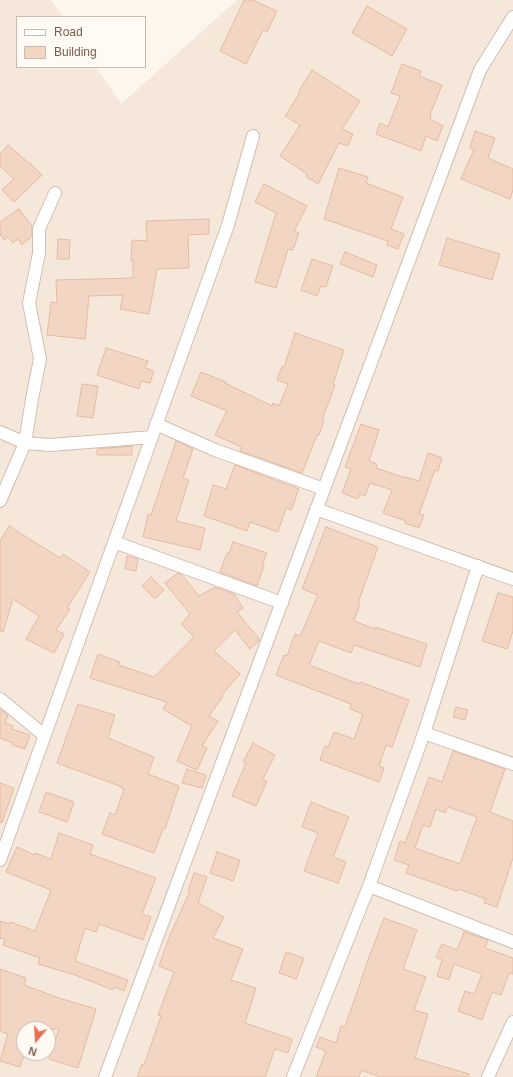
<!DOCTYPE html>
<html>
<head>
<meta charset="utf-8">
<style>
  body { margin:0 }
  #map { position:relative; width:513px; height:1077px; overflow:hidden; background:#fdf6ec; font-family:Helvetica,sans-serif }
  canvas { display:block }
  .legend { position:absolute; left:16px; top:16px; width:130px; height:52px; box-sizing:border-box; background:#fffaf3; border:1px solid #cabbb1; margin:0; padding:5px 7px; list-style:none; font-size:12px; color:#7a5c4d }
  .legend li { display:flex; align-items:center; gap:8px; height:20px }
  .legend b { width:20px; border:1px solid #cabbb1 }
  .north { position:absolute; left:16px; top:1021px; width:40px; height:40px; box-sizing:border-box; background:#fffaf3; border:1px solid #cabbb1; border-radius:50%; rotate:198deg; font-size:11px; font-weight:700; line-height:16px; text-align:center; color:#7a5c4d }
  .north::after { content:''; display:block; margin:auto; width:14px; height:18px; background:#e76f51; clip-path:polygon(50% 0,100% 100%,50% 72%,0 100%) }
</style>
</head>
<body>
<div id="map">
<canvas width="513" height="1077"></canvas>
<ul class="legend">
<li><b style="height:5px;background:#fff"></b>Road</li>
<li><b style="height:11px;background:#f3d5c3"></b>Building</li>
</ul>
<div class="north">N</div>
</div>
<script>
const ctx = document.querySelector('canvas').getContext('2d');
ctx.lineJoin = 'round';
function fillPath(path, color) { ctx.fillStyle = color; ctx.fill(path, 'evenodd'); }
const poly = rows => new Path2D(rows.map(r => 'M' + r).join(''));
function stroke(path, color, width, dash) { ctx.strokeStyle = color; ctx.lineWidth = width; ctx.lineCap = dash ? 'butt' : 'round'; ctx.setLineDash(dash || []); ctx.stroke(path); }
fillPath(poly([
  [0,0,51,0,63,17,17,17,17,67,96,67,121,104,237,0,513,0,513,1077,0,1077],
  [24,1029,48,1029,48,1053,24,1053]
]), '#f5e8da');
const building = poly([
  [244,0,253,0,277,11,267,32,263,30,246,64,220,51,244,0],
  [367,6,407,29,392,56,352,33,367,6],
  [402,64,421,71,419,76,442,85,430,115,431,116,430,119,443,126,437,141,426,136,421,151,376,134,380,123,388,127,400,96,391,93,402,64],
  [312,70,360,101,342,129,353,134,348,146,339,143,318,184,306,177,307,174,280,156,300,125,285,116,300,92,299,91,312,70],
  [475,131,495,138,488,158,513,169,513,190,510,199,461,179,474,149,470,148,475,131],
  [8,145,30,164,30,163,42,175,14,202,2,190,14,179,0,166,0,154,8,145],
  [339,168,368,177,366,183,403,197,391,229,404,234,398,249,387,245,388,241,324,219,339,168],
  [264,184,307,206,294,231,299,233,293,250,288,249,276,288,255,282,276,213,255,202,264,184],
  [19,209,32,226,32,236,22,245,18,239,13,243,8,237,4,240,0,234,0,222,19,209],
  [209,219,209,234,188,235,189,268,157,269,149,314,120,309,123,295,89,296,85,339,47,335,51,302,57,303,56,280,133,278,133,261,131,261,132,240,147,241,146,221,209,219],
  [447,238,500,254,492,280,439,265,447,238],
  [58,239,70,240,69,259,57,259,58,239],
  [345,252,377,265,373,277,340,264,345,252],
  [312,259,333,266,326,287,321,286,317,296,301,290,312,259],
  [295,333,344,350,333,384,335,385,322,420,324,421,319,435,317,435,302,473,240,451,241,447,215,435,227,411,191,396,201,372,226,382,225,383,272,406,273,403,279,406,288,384,277,380,282,366,284,367,295,333],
  [106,348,148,361,145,368,154,371,150,383,141,381,139,389,97,375,106,348],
  [82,384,98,386,93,418,77,416,82,384],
  [361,424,379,430,369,461,377,464,376,468,406,478,406,477,419,481,428,453,442,458,438,471,435,470,419,514,424,515,419,528,405,523,406,521,383,513,392,490,370,483,365,496,360,494,358,499,342,493,351,469,345,467,361,424],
  [176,441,193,449,183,478,189,480,176,521,205,528,200,550,143,537,148,514,151,515,176,441],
  [132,446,132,455,97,455,97,449,132,446],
  [235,465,299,489,291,510,286,508,278,532,250,522,247,531,204,516,213,485,226,489,235,465],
  [9,526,60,558,63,554,90,572,67,608,70,609,56,630,64,634,54,653,26,639,39,616,13,599,3,632,0,631,0,541,9,526],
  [326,527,378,547,358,603,360,604,354,621,375,629,375,627,427,644,420,667,354,645,351,653,319,641,309,665,359,684,360,682,409,700,392,747,386,745,379,766,384,768,379,782,320,760,325,746,328,747,334,732,354,739,363,714,350,709,351,704,276,675,284,655,287,656,295,634,300,636,318,595,302,589,326,527],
  [233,542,267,553,262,566,264,566,257,586,220,572,227,553,229,554,233,542],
  [127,556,138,559,136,571,125,569,127,556],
  [178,573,182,575,199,596,215,587,234,594,243,608,237,612,260,640,250,649,235,630,214,651,240,674,222,695,223,696,209,716,218,721,202,746,207,748,197,770,177,761,192,726,163,709,167,702,90,678,98,654,120,662,119,665,154,677,194,637,181,624,190,614,165,583,178,573],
  [151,577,164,590,155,599,142,586,151,577],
  [498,593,513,597,513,631,507,649,482,641,498,593],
  [78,704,115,715,108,738,154,757,148,774,179,786,165,829,163,829,154,853,102,834,110,813,115,815,124,789,121,788,122,787,57,763,78,704],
  [456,707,468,710,465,720,453,717,456,707],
  [0,709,8,715,5,723,13,726,12,729,30,735,25,749,12,745,13,743,0,738,0,709],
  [253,743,275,755,263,779,267,781,256,806,232,796,246,763,243,762,253,743],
  [453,751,505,769,490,812,513,821,513,858,497,907,484,903,486,899,458,889,457,891,406,873,409,865,394,860,400,841,405,843,429,777,442,782,453,751],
  [448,807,477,817,460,864,415,848,423,825,430,827,436,809,445,813,448,807],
  [187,769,206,775,202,788,182,783,187,769],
  [0,783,14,788,2,823,0,822,0,783],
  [46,792,74,802,67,822,39,812,46,792],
  [311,802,349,817,333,857,346,862,338,883,304,871,318,833,302,827,311,802],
  [59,833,93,845,90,854,156,878,142,914,151,917,143,940,99,924,96,932,85,928,75,961,128,980,124,991,114,987,113,990,75,975,38,964,40,958,3,945,5,939,0,938,0,921,9,924,10,922,35,931,51,890,6,872,17,847,35,855,35,853,51,859,59,833],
  [217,852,240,860,233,881,210,873,217,852],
  [194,873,207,877,198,903,224,917,213,938,243,949,231,980,256,988,245,1023,292,1039,288,1053,275,1049,265,1077,137,1077,142,1064,144,1065,161,1016,158,1015,174,972,159,966,170,935,190,891,188,891,194,873],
  [384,918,417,930,403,969,426,977,414,1010,428,1014,415,1058,469,1074,469,1077,380,1077,361,1070,359,1077,316,1077,326,1051,316,1047,320,1037,336,1043,341,1026,345,1027,369,957,384,918],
  [464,932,488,940,485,948,513,958,513,974,509,973,501,995,492,992,482,1020,458,1011,465,991,474,994,482,974,454,964,449,980,437,976,442,960,436,957,442,944,457,950,464,932],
  [286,952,304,958,296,979,279,973,286,952],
  [0,969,26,978,24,985,56,997,96,1009,78,1068,49,1059,59,1029,24,1029,24,1055,20,1067,0,1061,8,1034,0,1031,0,969]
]);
fillPath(building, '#f3d5c3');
stroke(building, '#e6bba3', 1);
const minor = poly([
  [156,424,215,450,324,489],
  [0,432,25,443,50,445,152,437],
  [0,501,25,443,32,399,40,359,29,303,39,253,39,229,55,193],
  [316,509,513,579],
  [114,542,282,603],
  [0,699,44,735],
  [424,733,513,764],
  [0,860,228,225,253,136],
  [369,886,513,942],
  [105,1077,480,70,513,17],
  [293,1077,369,886,424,733,478,566],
  [488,1077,513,1022]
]);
stroke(minor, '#d1beb0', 14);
stroke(minor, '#fff', 12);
</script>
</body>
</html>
